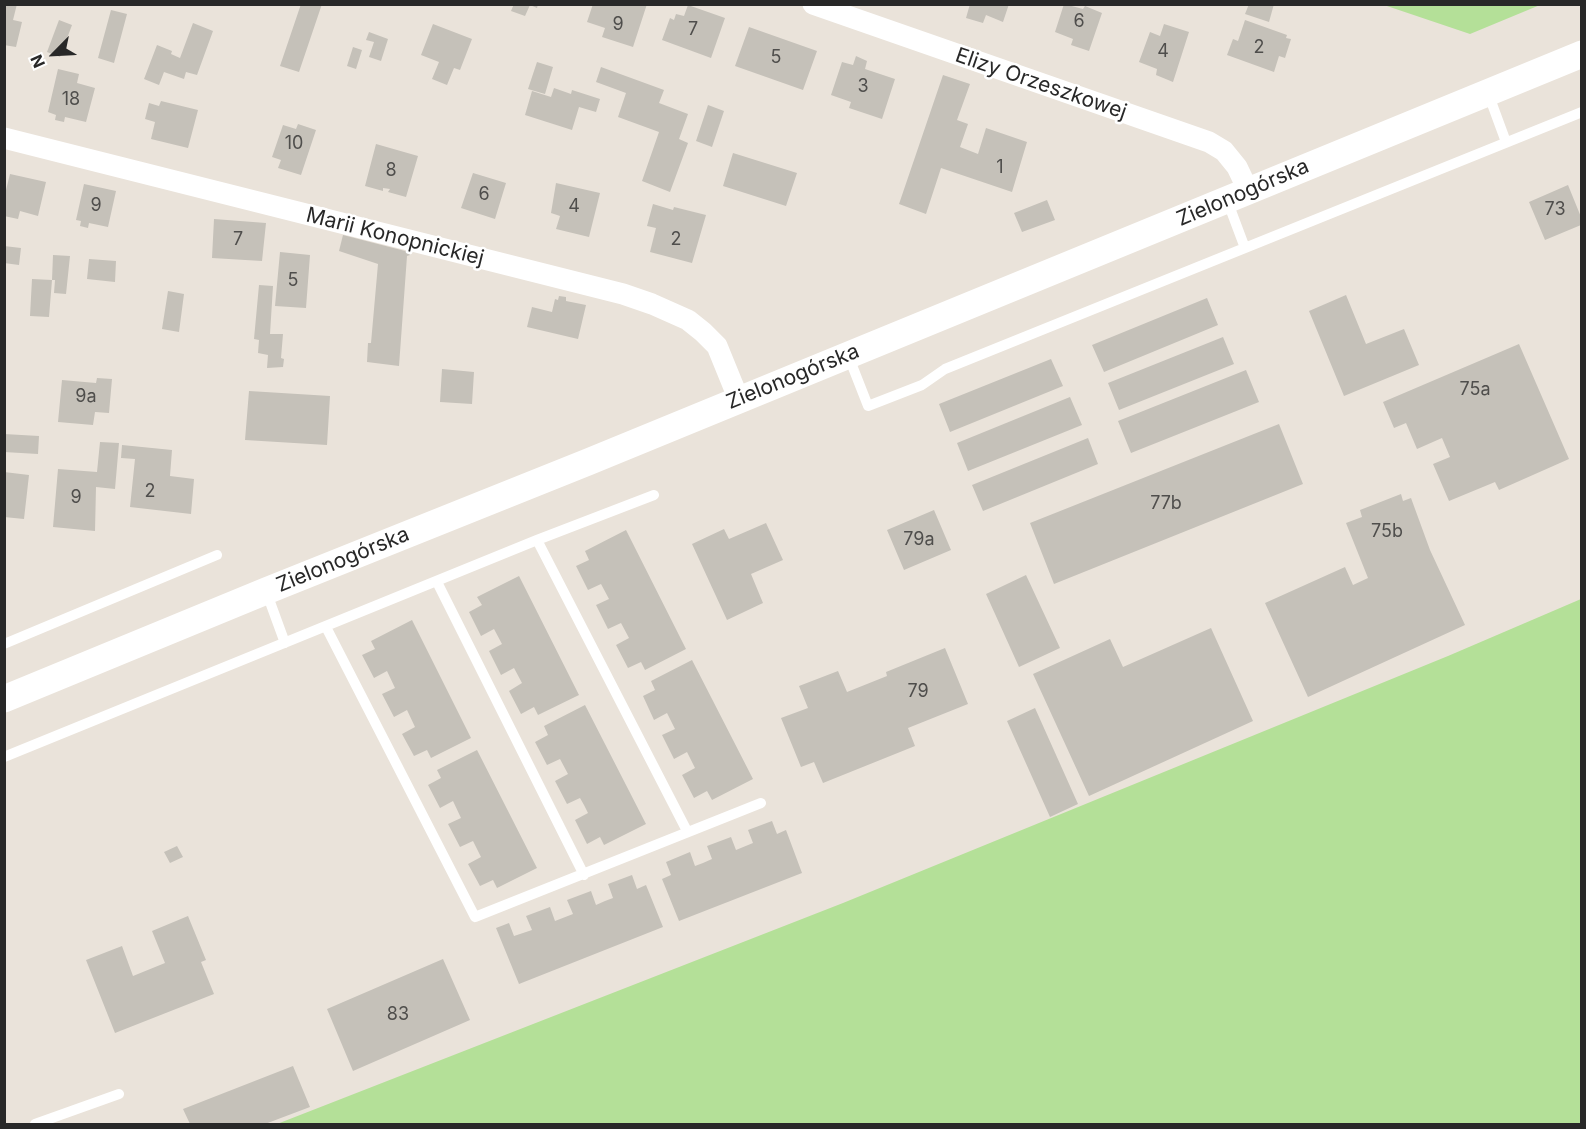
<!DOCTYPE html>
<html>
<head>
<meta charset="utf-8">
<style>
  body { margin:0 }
  #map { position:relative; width:1586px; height:1129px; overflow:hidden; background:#eae3da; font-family:Inter,sans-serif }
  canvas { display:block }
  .frame { position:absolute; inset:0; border:6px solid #282828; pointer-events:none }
  .north { position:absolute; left:24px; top:24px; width:60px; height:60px; -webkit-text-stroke:4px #fff; paint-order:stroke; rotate:246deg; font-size:16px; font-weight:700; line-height:24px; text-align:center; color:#282828 }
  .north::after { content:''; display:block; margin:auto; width:21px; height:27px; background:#282828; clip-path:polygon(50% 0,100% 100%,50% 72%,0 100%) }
</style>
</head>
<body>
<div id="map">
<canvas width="1586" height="1129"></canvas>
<div class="frame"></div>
<div class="north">N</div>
</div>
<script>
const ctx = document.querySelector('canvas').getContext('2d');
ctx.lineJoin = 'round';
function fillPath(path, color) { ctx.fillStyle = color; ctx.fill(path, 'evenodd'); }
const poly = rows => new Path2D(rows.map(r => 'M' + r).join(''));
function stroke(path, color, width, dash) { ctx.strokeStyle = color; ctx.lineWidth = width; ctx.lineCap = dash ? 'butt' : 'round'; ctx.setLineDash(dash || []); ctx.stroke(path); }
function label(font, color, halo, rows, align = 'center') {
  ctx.font = font + ' Inter,sans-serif'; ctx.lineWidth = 5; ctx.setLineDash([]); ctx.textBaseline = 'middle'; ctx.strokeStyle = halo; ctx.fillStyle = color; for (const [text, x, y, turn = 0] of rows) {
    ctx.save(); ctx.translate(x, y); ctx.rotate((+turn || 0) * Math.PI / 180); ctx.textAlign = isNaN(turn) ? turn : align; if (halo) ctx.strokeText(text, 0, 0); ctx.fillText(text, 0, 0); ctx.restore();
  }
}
fillPath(poly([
  [1384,5,1540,4,1540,5,1470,34],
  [1581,599,1581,1124,277,1124,843,903,1448,656]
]), '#b4e098');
fillPath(poly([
  [5,4,17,4,13,20,22,22,16,47,4,45],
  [301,4,322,4,299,72,280,66],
  [514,4,538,4,537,8,530,5,525,16,511,11],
  [593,4,647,4,633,47,602,37,605,28,587,22],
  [970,4,1009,4,1003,22,986,15,983,23,966,18],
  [1064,4,1083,9,1085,6,1102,13,1089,51,1071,45,1073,39,1055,32],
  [1249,4,1274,4,1269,22,1245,14],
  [688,5,725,18,711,58,662,40,670,18,674,20,676,14,684,16],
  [111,10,127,14,114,63,98,58],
  [59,20,72,25,60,57,47,52],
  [1245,20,1287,35,1286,38,1291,39,1285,58,1279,56,1274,72,1227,55,1233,39,1238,41],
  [193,23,213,31,197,75,186,72,184,79,164,72,159,85,144,79,157,45,172,51,171,54,180,58],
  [433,24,472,39,460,70,454,68,447,85,432,79,439,62,421,55],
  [1164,24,1189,32,1173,82,1156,75,1157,69,1139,62,1150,32,1160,36],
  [749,27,817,51,803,90,735,66],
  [369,32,388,39,381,61,369,57,374,42,366,40],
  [353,47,362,50,356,69,347,66],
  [856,56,867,61,865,69,895,79,882,119,849,108,851,102,831,95,842,62,853,65],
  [537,62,553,67,545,94,528,89],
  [601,67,664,90,659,103,688,114,679,139,688,143,670,192,642,181,659,132,618,117,626,93,596,82],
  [58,69,79,74,77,83,95,88,86,122,65,117,64,122,55,120,56,115,48,112],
  [943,75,970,84,957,120,968,124,960,147,978,154,986,128,1027,142,1012,192,941,168,926,214,899,204],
  [554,88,571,94,572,90,600,99,596,112,579,107,572,130,525,115,532,91,551,97],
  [161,101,198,110,188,148,151,139,155,122,145,119,149,103,159,106],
  [708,105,724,111,712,147,696,141],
  [298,124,316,130,301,175,278,168,281,160,272,157,283,125,296,129],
  [376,144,418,156,406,197,388,192,390,189,383,188,383,191,365,186],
  [733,153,797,173,786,206,723,186],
  [473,173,506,183,495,219,461,208],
  [10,174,46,182,38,216,20,211,18,219,4,216,4,198],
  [556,183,600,193,589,237,556,229,560,216,551,213],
  [84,184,116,191,108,227,89,223,88,228,80,226,81,221,76,220],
  [1568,185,1581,217,1581,225,1545,240,1529,202],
  [1047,200,1055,220,1022,232,1014,213],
  [653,204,673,210,674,207,706,215,692,263,650,252,656,228,647,226],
  [214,219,266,223,262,261,212,258],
  [343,235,409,252,410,255,407,256,399,366,367,362,368,343,371,343,378,264,339,251],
  [4,246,21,248,19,265,4,263],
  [280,252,310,255,306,308,275,306],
  [53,255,70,256,66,294,54,293,55,280,52,280],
  [89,259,116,261,115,282,87,279],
  [32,279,52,280,49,317,30,316],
  [259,285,273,286,270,334,283,334,281,358,284,359,283,367,267,368,268,355,258,353,259,340,254,339],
  [168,291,184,294,179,332,162,329],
  [1346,295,1366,344,1404,329,1419,365,1344,396,1309,311],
  [559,296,566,297,566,301,586,305,578,339,527,327,532,307,552,312,555,299,558,300],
  [1207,298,1218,325,1104,372,1092,345],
  [1223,337,1234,364,1119,410,1108,383],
  [1519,344,1569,459,1499,490,1495,482,1449,501,1433,464,1450,457,1442,438,1417,449,1406,423,1394,428,1383,402],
  [1051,359,1063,386,950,432,939,404],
  [442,369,474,372,472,404,440,402],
  [1246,370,1259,402,1131,453,1118,421],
  [97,378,112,379,109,413,95,412,93,425,58,422,62,380,96,383],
  [249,391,330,396,327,445,245,440],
  [1070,397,1082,425,968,471,957,443],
  [1279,424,1303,484,1054,584,1030,523],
  [4,434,39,436,38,454,4,452],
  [1088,438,1098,464,983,511,972,485],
  [100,442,119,443,115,489,96,487,95,531,53,527,58,469,97,472],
  [122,445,172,450,170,476,194,479,191,514,130,507,135,459,121,458],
  [4,472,29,475,24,519,4,517],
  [1401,494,1403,501,1411,498,1430,550,1465,625,1308,697,1265,603,1345,567,1353,585,1368,578,1346,523,1362,517,1360,510],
  [934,510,951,550,904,570,887,530],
  [766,523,783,560,751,574,763,603,727,620,692,544,724,529,729,539],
  [626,530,686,649,645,670,641,662,628,668,616,645,629,638,621,623,608,629,596,605,609,599,601,584,588,590,576,566,589,560,585,551],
  [1026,575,1060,648,1019,667,986,594],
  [519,576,579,695,538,715,534,707,521,714,509,691,522,683,514,668,501,675,489,651,502,644,494,629,481,636,469,612,482,605,477,597],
  [412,620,471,738,431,758,427,750,414,756,402,734,415,727,407,710,394,717,382,694,395,688,387,671,374,678,362,655,375,649,371,641],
  [1211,628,1253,721,1089,796,1033,674,1110,639,1123,667],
  [945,648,968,704,908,728,915,746,823,783,814,762,801,767,781,718,808,708,799,686,838,671,847,692,887,676,886,672],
  [692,660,753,779,712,800,707,791,694,798,682,775,695,768,687,752,674,759,662,735,675,729,667,713,654,720,643,696,655,690,651,681],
  [585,705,646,824,604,845,600,837,587,844,575,820,588,813,584,805,580,798,567,804,555,781,568,774,560,759,547,765,535,742,548,735,544,726],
  [1035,708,1078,804,1050,817,1007,721],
  [477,750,537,868,497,888,493,880,480,886,468,864,481,857,473,841,460,847,448,824,461,818,453,801,440,808,428,785,441,778,437,770],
  [772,821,777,834,786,830,802,873,679,921,662,879,671,875,666,862,690,852,695,866,703,863,712,859,707,846,731,837,736,850,753,843,748,830],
  [177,846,183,857,170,863,164,852],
  [632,875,637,889,646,885,663,927,519,984,496,928,509,923,514,936,532,930,526,916,550,907,555,921,573,914,567,900,591,891,596,905,605,901,613,898,608,884],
  [188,916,206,960,201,962,214,994,115,1033,86,960,122,946,133,976,165,963,152,931],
  [443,959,470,1020,353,1071,327,1009],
  [293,1066,310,1107,265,1124,190,1124,183,1109]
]), '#c5c1b9');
stroke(poly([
  [1488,93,1506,142],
  [1227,200,1245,248],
  [848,355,868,406,922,385,945,369,1582,112],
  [537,540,687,831],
  [437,582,584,875],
  [266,591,285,643],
  [326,627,475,917,761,803],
  [4,644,217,555],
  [4,757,537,540,654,495],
  [35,1124,119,1094]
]), '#fff', 10);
stroke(poly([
  [813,4,1209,142,1224,151,1237,167,1248,190],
  [4,138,623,294,652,304,688,320,703,332,717,346,739,400]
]), '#fff', 21);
stroke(poly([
  [4,699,266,591,588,462,1582,54]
]), '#fff', 27);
label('18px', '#4f4e4c', null, [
  ["6",1079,22],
  ["9",618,25],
  ["7",693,30],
  ["2",1259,48],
  ["4",1163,52],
  ["5",776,58],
  ["3",863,87],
  ["18",71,100],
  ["10",294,144],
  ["1",1000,168],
  ["8",391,171],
  ["6",484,195],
  ["9",96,206],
  ["4",574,207],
  ["73",1555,210],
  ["7",238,240],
  ["2",676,240],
  ["5",293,281],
  ["75a",1475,390],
  ["9a",86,397],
  ["2",150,492],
  ["9",76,498],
  ["77b",1166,504],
  ["75b",1387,532],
  ["79a",919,540],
  ["79",918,692],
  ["83",398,1015]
]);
label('21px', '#282828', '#fff', [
  ["Elizy Orzeszkowej",1041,84,19],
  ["Zielonogórska",1243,193,-23],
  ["Marii Konopnickiej",395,237,14],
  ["Zielonogórska",793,377,-22],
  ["Zielonogórska",343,560,-22]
]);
</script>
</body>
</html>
